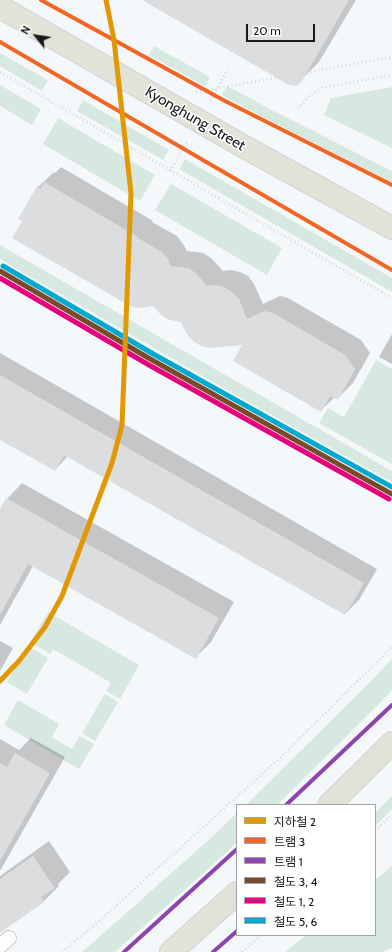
<!DOCTYPE html>
<html>
<head>
<meta charset="utf-8">
<style>
  body { margin:0 }
  #map { position:relative; width:392px; height:952px; overflow:hidden; background:#f5f8fb; font-family:Cabin,"Noto Sans KR",sans-serif }
  canvas { display:block }
  .legend { position:absolute; left:236px; top:804px; width:140px; height:132px; box-sizing:border-box; background:#fff; border:1px solid #a3a3a4; margin:0; padding:5px 7px; list-style:none; font-size:12px; color:#18191b }
  .legend li { display:flex; align-items:center; gap:8px; height:20px }
  .legend b { width:20px; border:1px solid #a3a3a4 }
  .north { position:absolute; left:16px; top:16px; width:40px; height:40px; -webkit-text-stroke:3px #fff; paint-order:stroke; rotate:300deg; font-size:11px; font-weight:700; line-height:16px; text-align:center; color:#18191b }
  .north::after { content:''; display:block; margin:auto; width:14px; height:18px; background:#18191b; clip-path:polygon(50% 0,100% 100%,50% 72%,0 100%) }
  .scale { position:absolute; left:246px; top:24px; width:69px; height:18px; box-sizing:border-box; border:2px solid #18191b; border-top:0; padding-left:5px; font-size:12px; line-height:14px; white-space:nowrap; color:#18191b; -webkit-text-stroke:3px #fff; paint-order:stroke }
</style>
</head>
<body>
<div id="map">
<canvas width="392" height="952"></canvas>
<ul class="legend">
<li><b style="height:5px;background:#e19803"></b>지하철 2</li>
<li><b style="height:5px;background:#f26522"></b>트램 3</li>
<li><b style="height:5px;background:#8e44ad"></b>트램 1</li>
<li><b style="height:5px;background:#7a4b2a"></b>철도 3, 4</li>
<li><b style="height:5px;background:#e5007d"></b>철도 1, 2</li>
<li><b style="height:5px;background:#00a9ce"></b>철도 5, 6</li>
</ul>
<div class="north">N</div>
<div class="scale">20 m</div>
</div>
<script>
const ctx = document.querySelector('canvas').getContext('2d');
ctx.lineJoin = 'round';
function fillPath(path, color) { ctx.fillStyle = color; ctx.fill(path, 'evenodd'); }
const poly = rows => new Path2D(rows.map(r => 'M' + r).join(''));
function stroke(path, color, width, dash) { ctx.strokeStyle = color; ctx.lineWidth = width; ctx.lineCap = dash ? 'butt' : 'round'; ctx.setLineDash(dash || []); ctx.stroke(path); }
function label(font, color, halo, rows, align = 'center') {
  ctx.font = font + ' Cabin,sans-serif'; ctx.lineWidth = 3; ctx.setLineDash([]); ctx.textBaseline = 'middle'; ctx.strokeStyle = halo; ctx.fillStyle = color; for (const [text, x, y, turn = 0] of rows) {
    ctx.save(); ctx.translate(x, y); ctx.rotate((+turn || 0) * Math.PI / 180); ctx.textAlign = isNaN(turn) ? turn : align; if (halo) ctx.strokeText(text, 0, 0); ctx.fillText(text, 0, 0); ctx.restore();
  }
}
fillPath(poly([
  [154,46,210,77,205,86,149,55],
  [0,53,48,80,42,91,0,66],
  [0,85,41,109,32,125,0,106],
  [227,86,270,109,392,171,392,182,265,118,222,95],
  [392,87,392,148,324,115,331,98],
  [83,100,169,150,163,160,77,111],
  [58,118,155,175,140,201,43,144],
  [185,159,392,278,392,292,179,169],
  [171,184,282,248,267,275,155,210],
  [0,245,392,471,392,482,213,382,0,259],
  [376,360,392,369,392,464,319,423,328,408,344,417],
  [48,612,139,665,120,699,106,691,111,683,53,649,50,654,30,642],
  [28,646,48,658,27,694,7,682],
  [392,659,392,690,382,701,277,805,246,805,367,685],
  [105,694,118,702,95,741,82,733],
  [18,700,59,724,52,737,72,749,80,736,94,744,79,769,4,725],
  [392,796,392,809,375,826,375,813],
  [237,813,237,842,217,861,115,952,82,952,203,845],
  [392,866,392,948,383,952,285,952,306,935,375,935,375,880]
]), '#d7e8e0');
fillPath(poly([
  [143,0,356,0,319,62,296,85],
  [61,167,153,221,152,222,177,236,183,244,187,251,203,253,211,258,223,271,230,270,240,272,248,276,254,284,263,304,280,296,288,298,361,340,370,353,353,383,337,399,335,397,320,411,244,343,182,321,154,305,23,221,38,187,54,172,55,173],
  [392,334,392,364,379,357],
  [0,353,377,569,359,600,345,614,68,456,55,470,0,439],
  [22,483,234,602,211,642,196,657,33,566,0,625,0,511,7,499],
  [0,641,13,648,0,671],
  [31,738,65,757,0,871,0,739,19,750],
  [49,841,70,872,58,884,59,886,44,901,0,932,0,876]
]), '#0003');
fillPath(poly([
  [142,0,349,0,302,81,297,86,289,85],
  [44,182,138,237,138,238,162,252,168,259,171,266,188,268,196,273,207,286,214,285,224,287,232,292,239,299,247,319,264,311,273,313,345,355,355,369,338,400,330,396,321,412,233,361,242,345,210,348,201,346,193,341,186,333,181,322,170,320,162,316,153,306,140,308,130,306,12,238,22,221,18,219,37,186,41,189],
  [0,375,364,583,345,615,64,455,55,471,0,440],
  [6,498,219,618,196,659,28,564,0,615,0,509],
  [15,753,50,773,0,861,0,763,7,767],
  [33,856,55,888,41,897,44,902,0,933,0,879]
]), '#dcdddf');
const service = poly([
  [0,946,9,938]
]);
const primary = poly([
  [0,7,241,145,392,228],
  [329,805,392,743],
  [171,952,237,893]
]);
stroke(service, '#c8cacd', 16);
stroke(primary, '#d1d3d4', 24);
stroke(poly([
  [0,72,392,298],
  [196,92,392,57],
  [210,101,228,69],
  [298,109,309,96,322,88,392,75],
  [170,171,188,140],
  [375,831,392,814],
  [62,952,90,929,281,757,392,647],
  [242,952,261,935]
]), '#d6d6d6', 2.5, [1, 3]);
stroke(service, '#fefefe', 14);
stroke(primary, '#e3e2d9', 22);
stroke(poly([
  [0,271,152,360,392,494]
]), '#7a4b2a', 5);
stroke(poly([
  [0,278,149,365,389,499]
]), '#e5007d', 5);
stroke(poly([
  [3,266,155,355,392,487]
]), '#00a9ce', 5);
stroke(poly([
  [41,0,225,101,392,185],
  [0,42,392,270]
]), '#f26522', 4);
stroke(poly([
  [286,805,392,705],
  [124,952,237,849],
  [213,952,237,931]
]), '#8e44ad', 4);
stroke(poly([
  [0,681,19,661,45,627,62,596,112,463,122,425,131,193,114,40,106,0]
]), '#e19803', 5);
label('15px', '#18191b', '#fff', [
  ["Kyonghung Street",195,119,30]
]);
</script>
</body>
</html>
